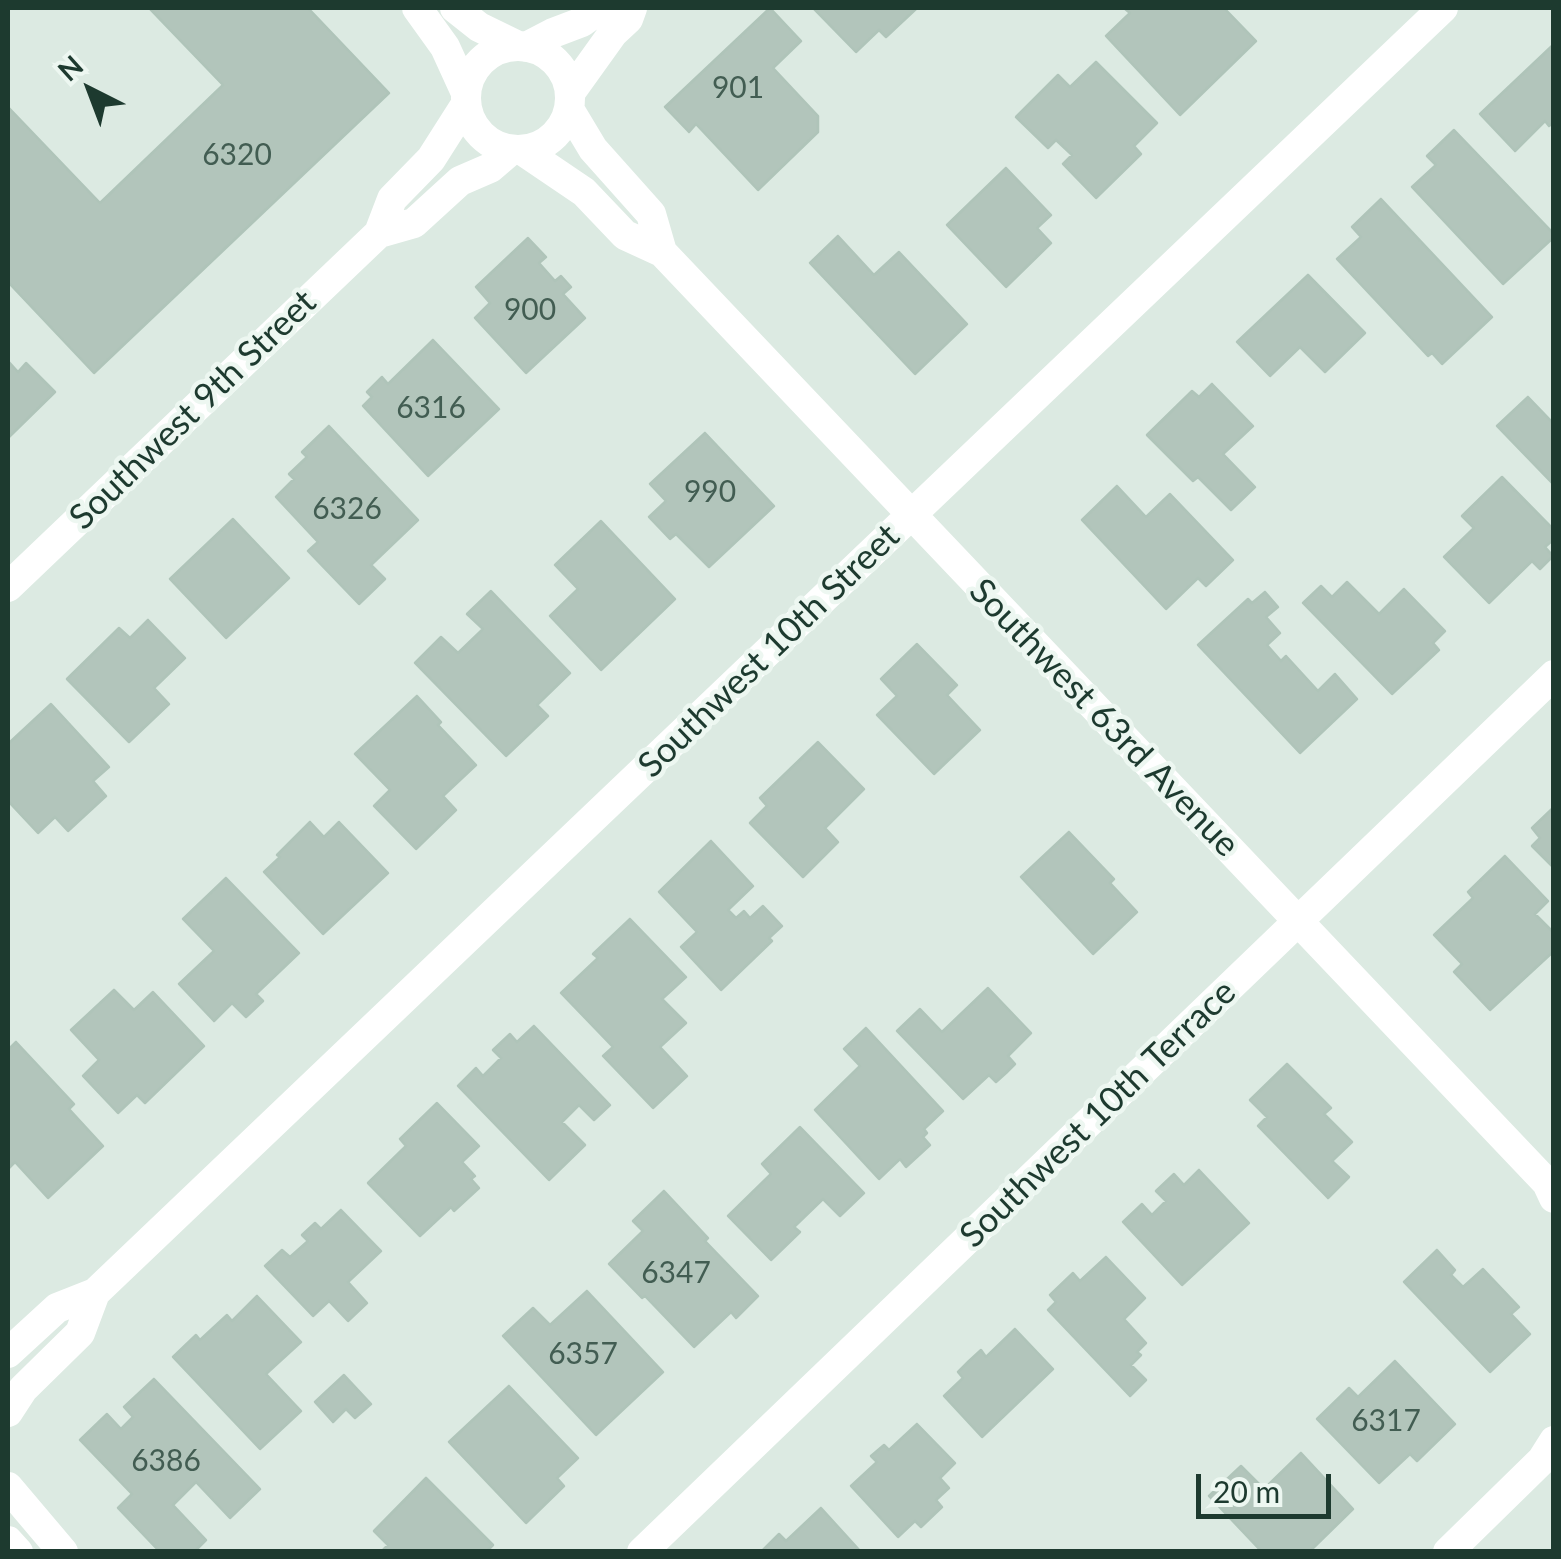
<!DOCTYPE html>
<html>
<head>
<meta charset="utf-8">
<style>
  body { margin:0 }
  #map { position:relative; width:1561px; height:1559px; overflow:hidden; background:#dceae2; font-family:Lato,sans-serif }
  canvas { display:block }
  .frame { position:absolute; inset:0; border:10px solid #1d3a2f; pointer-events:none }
  .north { position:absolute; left:40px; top:40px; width:100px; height:100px; -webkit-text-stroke:8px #edf7f1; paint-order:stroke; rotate:318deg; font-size:28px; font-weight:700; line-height:40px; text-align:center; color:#1d3a2f }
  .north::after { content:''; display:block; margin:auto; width:35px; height:45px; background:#1d3a2f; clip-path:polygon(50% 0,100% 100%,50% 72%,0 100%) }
  .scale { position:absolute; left:1196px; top:1474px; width:135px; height:45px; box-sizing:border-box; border:5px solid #1d3a2f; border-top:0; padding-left:12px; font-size:30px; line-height:35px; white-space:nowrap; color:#1d3a2f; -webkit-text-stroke:8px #edf7f1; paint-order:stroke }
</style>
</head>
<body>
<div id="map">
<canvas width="1561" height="1559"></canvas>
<div class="frame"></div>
<div class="north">N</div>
<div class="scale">20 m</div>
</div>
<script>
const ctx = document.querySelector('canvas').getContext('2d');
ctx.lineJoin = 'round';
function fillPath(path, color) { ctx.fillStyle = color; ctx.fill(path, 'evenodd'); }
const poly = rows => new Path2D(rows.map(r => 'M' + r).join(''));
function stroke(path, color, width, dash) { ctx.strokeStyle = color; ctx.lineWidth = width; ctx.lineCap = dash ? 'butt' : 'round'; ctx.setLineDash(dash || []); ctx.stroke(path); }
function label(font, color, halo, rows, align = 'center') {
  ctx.font = font + ' Lato,sans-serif'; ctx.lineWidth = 9; ctx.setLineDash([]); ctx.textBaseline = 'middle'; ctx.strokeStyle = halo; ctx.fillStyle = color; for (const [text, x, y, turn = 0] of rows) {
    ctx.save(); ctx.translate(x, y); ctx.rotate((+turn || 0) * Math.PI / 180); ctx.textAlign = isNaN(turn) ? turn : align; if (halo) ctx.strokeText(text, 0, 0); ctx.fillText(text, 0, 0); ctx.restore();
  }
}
const building = poly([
  [149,8,308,8,389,93,94,373,8,282,8,107,100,203,223,85,149,8],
  [770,8,801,41,773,68,818,116,818,132,758,190,696,124,689,132,665,107,770,8],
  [813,8,917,8,886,37,879,30,856,52,813,8],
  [1124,8,1224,8,1256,41,1180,115,1106,36,1130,13,1124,8],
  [1554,44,1554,122,1549,126,1545,121,1515,151,1480,114,1554,44],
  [1096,62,1157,123,1134,146,1141,154,1096,198,1063,164,1072,155,1056,140,1048,148,1016,117,1058,75,1070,87,1096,62],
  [1454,130,1554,234,1554,237,1503,284,1412,187,1436,165,1427,156,1454,130],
  [1006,168,1051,215,1037,228,1051,243,1006,287,947,225,1006,168],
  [1381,199,1492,317,1442,364,1432,353,1428,356,1337,259,1361,237,1352,227,1381,199],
  [838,236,874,275,899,252,967,324,915,374,810,263,838,236],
  [528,238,546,257,539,263,555,281,561,276,571,287,563,294,585,318,526,373,475,318,490,303,476,287,528,238],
  [1308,275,1365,333,1325,372,1300,347,1270,376,1237,342,1308,275],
  [433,340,499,409,428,476,363,406,372,397,367,392,382,377,388,384,433,340],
  [8,361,18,372,26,363,55,392,8,438,8,361],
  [1212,384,1253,426,1223,454,1255,487,1231,510,1198,477,1193,481,1147,435,1192,391,1199,397,1212,384],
  [1528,397,1554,424,1554,485,1497,426,1528,397],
  [329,426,418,520,371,565,385,579,359,604,308,551,318,542,276,497,294,479,289,474,307,457,302,452,329,426],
  [705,433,774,506,709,567,676,534,670,539,649,517,666,501,650,484,705,433],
  [1502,477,1554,530,1554,539,1545,547,1553,556,1540,569,1532,561,1489,603,1444,557,1474,528,1462,516,1502,477],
  [1117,486,1146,517,1170,494,1233,560,1206,586,1198,578,1166,609,1082,520,1117,486],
  [233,519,289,578,226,638,170,579,233,519],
  [601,521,675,599,601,670,550,616,578,589,555,565,601,521],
  [1347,582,1379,614,1404,589,1445,631,1433,643,1439,650,1392,694,1303,603,1321,586,1332,597,1347,582],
  [491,591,570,673,537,705,548,716,506,756,415,663,441,637,458,653,483,629,467,614,491,591],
  [1265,592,1278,607,1266,617,1280,633,1267,645,1281,661,1286,656,1318,691,1335,674,1357,699,1300,753,1198,645,1248,599,1252,603,1265,592],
  [148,620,185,658,154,688,169,704,129,742,67,679,119,628,130,638,148,620],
  [917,644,957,685,947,695,980,730,934,774,877,715,897,696,881,679,917,644],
  [417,696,441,722,438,725,476,765,443,796,456,810,416,849,374,806,390,790,355,754,417,696],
  [51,704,109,767,93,781,106,796,68,831,55,817,38,833,8,801,8,742,9,743,51,704],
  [818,742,864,789,825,828,838,842,803,877,750,823,767,806,760,798,818,742],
  [1554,807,1554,868,1532,846,1540,838,1532,828,1554,807],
  [310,822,324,837,339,822,388,873,323,934,264,872,280,857,277,855,310,822],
  [1069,832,1114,879,1110,883,1137,912,1093,954,1021,877,1069,832],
  [711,841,753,886,728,910,736,918,744,911,750,918,763,906,782,926,769,938,772,941,721,990,681,947,697,932,659,892,711,841],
  [1505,856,1548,901,1535,914,1554,933,1554,951,1490,1010,1454,972,1462,964,1434,935,1473,898,1468,892,1505,856],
  [226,878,299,953,256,994,263,1001,246,1017,232,1003,214,1021,179,984,214,951,183,919,226,878],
  [630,919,686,977,662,999,686,1023,660,1047,687,1076,653,1108,603,1056,613,1047,561,993,598,958,593,954,630,919],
  [988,988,1031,1033,1008,1056,1015,1064,1006,1073,996,1082,989,1075,963,1099,897,1031,920,1009,942,1032,988,988],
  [114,990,134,1010,153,992,204,1046,145,1103,137,1095,118,1113,83,1076,99,1060,71,1030,114,990],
  [534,1026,610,1105,594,1120,579,1105,562,1122,585,1145,549,1180,458,1086,476,1068,483,1076,501,1058,493,1050,510,1034,517,1042,534,1026],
  [866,1028,943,1111,924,1129,927,1133,923,1137,930,1145,906,1167,900,1159,879,1179,815,1110,860,1066,844,1049,866,1028],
  [16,1042,74,1104,69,1109,103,1146,48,1198,15,1162,8,1169,8,1050,16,1042],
  [1287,1064,1331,1108,1324,1114,1352,1142,1332,1161,1349,1177,1328,1198,1258,1126,1267,1117,1250,1100,1287,1064],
  [437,1103,479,1146,462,1162,475,1176,471,1179,479,1188,454,1211,451,1207,420,1236,368,1183,406,1146,400,1139,437,1103],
  [800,1127,864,1193,840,1216,823,1199,794,1227,800,1232,771,1260,728,1216,771,1174,762,1164,800,1127],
  [1199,1170,1249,1223,1182,1285,1123,1222,1142,1204,1152,1215,1166,1201,1156,1191,1174,1174,1184,1185,1199,1170],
  [664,1191,708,1238,705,1241,758,1296,736,1318,731,1312,694,1347,645,1296,642,1298,609,1264,643,1231,633,1221,664,1191],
  [341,1210,381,1251,348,1282,367,1303,348,1321,329,1301,313,1316,265,1266,282,1250,290,1257,308,1241,302,1235,315,1223,321,1229,341,1210],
  [1437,1250,1455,1270,1451,1275,1463,1287,1483,1269,1519,1307,1511,1314,1530,1334,1490,1372,1404,1282,1437,1250],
  [1106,1257,1145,1298,1124,1319,1146,1343,1137,1352,1141,1355,1131,1365,1146,1380,1130,1396,1048,1310,1056,1302,1050,1295,1073,1273,1080,1281,1106,1257],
  [587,1291,663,1372,596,1435,503,1336,533,1308,550,1325,587,1291],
  [257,1296,301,1342,266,1374,301,1411,260,1449,173,1357,196,1335,200,1340,227,1315,232,1321,257,1296],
  [1015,1329,1053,1369,982,1437,944,1396,963,1378,958,1372,969,1361,981,1350,986,1357,1015,1329],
  [1395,1361,1455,1424,1417,1461,1410,1454,1379,1483,1317,1419,1349,1388,1358,1397,1395,1361],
  [344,1375,371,1404,355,1418,346,1409,333,1422,315,1402,344,1375],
  [154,1379,260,1489,230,1518,196,1482,173,1505,206,1540,194,1552,160,1552,118,1508,132,1494,80,1440,107,1414,121,1429,133,1417,124,1407,154,1379],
  [509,1386,578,1458,557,1478,564,1486,526,1523,449,1442,509,1386],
  [917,1424,955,1463,940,1478,949,1488,936,1500,942,1507,921,1527,915,1521,898,1537,851,1486,877,1462,871,1456,884,1445,889,1450,917,1424],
  [1301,1453,1353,1509,1309,1552,1262,1552,1209,1496,1241,1466,1264,1489,1301,1453],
  [426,1478,493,1545,486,1552,381,1552,388,1545,374,1531,426,1478],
  [821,1508,861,1552,761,1552,779,1534,786,1541,821,1508]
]);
fillPath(building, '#b2c5bb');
stroke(building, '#afc4b9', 2.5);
stroke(poly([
  [417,8,445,47,466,93],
  [455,8,479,27,518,46],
  '466 98a52 52 0 1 1 104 0a52 52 0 1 1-104 0Z',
  [526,47,553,33,582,22,601,8],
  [570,93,613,33,628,19,632,8],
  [569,109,593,149,651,214,662,252],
  [522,150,584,192,625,235,662,252,1547,1183,1554,1198],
  [379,233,414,223,460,181,490,168,511,150],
  [8,587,379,233,392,199,431,159,466,104],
  [8,1353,57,1308,95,1293,1443,8],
  [8,1412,23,1389,80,1333,95,1293],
  [8,1487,63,1552],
  [8,1541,18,1552],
  [642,1552,1554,675],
  [1448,1552,1542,1460,1554,1441]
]), '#fff', 30);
label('30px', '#425d52', null, [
  ["901",738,88],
  ["6320",237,155],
  ["900",530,310],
  ["6316",431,408],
  ["990",710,492],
  ["6326",347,509],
  ["6347",676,1273],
  ["6357",583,1354],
  ["6317",1386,1421],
  ["6386",166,1461]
]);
label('35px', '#1d3a2f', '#edf7f1', [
  ["Southwest 9th Street",193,410,-44],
  ["Southwest 10th Street",769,651,-44],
  ["Southwest 63rd Avenue",1104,718,46],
  ["Southwest 10th Terrace",1098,1114,-44]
]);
</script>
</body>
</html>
